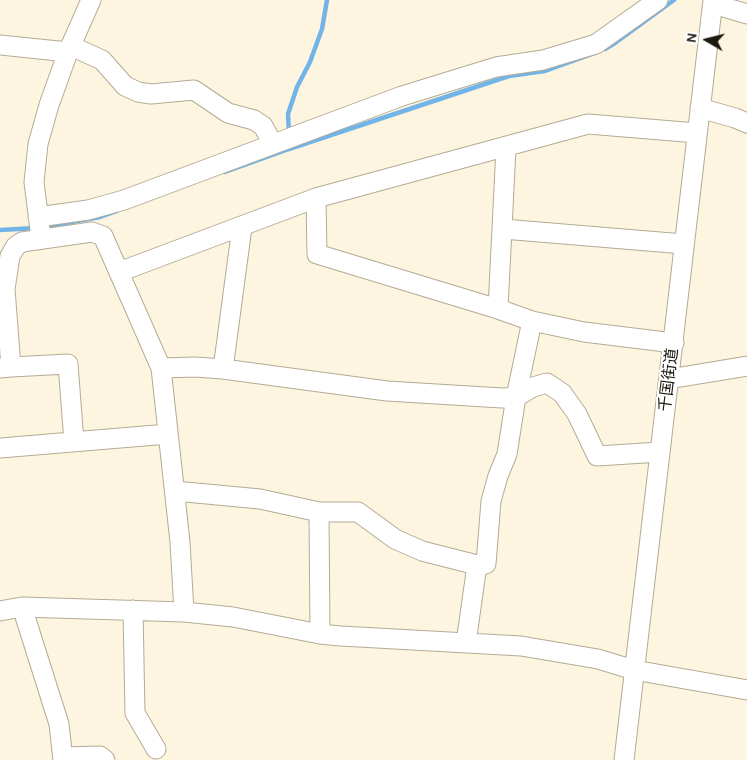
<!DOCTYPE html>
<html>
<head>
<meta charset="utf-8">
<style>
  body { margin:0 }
  #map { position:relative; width:747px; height:760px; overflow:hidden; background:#fef5e1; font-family:Karla,sans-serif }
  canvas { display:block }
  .north { position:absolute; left:682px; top:15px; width:50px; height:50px; -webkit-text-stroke:4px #fff; paint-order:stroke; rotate:278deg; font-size:14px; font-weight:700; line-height:20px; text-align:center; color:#1c180f }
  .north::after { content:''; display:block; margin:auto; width:18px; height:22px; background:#1c180f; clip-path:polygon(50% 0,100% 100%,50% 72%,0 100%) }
</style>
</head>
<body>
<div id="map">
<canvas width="747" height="760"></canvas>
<div class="north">N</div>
</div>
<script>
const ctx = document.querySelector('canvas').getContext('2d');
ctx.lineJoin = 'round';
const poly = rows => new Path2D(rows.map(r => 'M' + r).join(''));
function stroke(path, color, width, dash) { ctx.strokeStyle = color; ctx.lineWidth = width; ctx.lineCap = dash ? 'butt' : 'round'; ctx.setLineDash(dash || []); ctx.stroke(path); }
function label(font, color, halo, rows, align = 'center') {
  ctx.font = font + ' Karla,"Noto Sans JP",sans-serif'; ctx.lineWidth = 4; ctx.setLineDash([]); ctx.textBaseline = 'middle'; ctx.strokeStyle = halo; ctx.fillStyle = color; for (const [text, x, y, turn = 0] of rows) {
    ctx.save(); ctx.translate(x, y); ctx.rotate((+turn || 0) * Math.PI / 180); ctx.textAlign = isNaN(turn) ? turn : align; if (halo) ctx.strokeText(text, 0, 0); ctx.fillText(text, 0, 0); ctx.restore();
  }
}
stroke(poly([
  [605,49,615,43,674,0],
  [289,133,288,114,297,87,310,62,322,29,327,0],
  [225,172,289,149,509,76,545,71,595,53],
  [44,227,100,217,117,211],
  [0,230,36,228]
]), '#72b4e8', 4.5);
const minor = poly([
  [713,4,747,14],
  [0,45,68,52],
  [71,46,102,60,125,86,138,92,151,94,194,90,228,113,254,120,263,126,273,144],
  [700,108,735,118,747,123],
  [316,198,317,254,498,309,532,321,584,332,674,343],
  [38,217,88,210,124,200,402,96,496,67,543,60,596,44,658,0],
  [503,229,684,244],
  [40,230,34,182,38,144,49,105,68,52,91,0],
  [119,272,316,198,588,124,697,133],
  [0,289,5,289,10,256,16,246,22,242,92,232,103,236,161,368,180,542,184,612],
  [498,309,506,148],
  [11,367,68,364,74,442],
  [0,368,11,367,5,289],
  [161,368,195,367,223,369,387,391,502,398,516,397,532,321],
  [223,369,242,227],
  [669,379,747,366],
  [0,448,168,434],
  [175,491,260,499,319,512,358,512,395,539,422,551,477,565,466,643],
  [319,512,320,634],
  [477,565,486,564,491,501,498,476,507,454,516,397,533,387,547,383,562,393,577,414,597,456,660,452],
  [22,607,59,724,63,760],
  [133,610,135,713,156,749],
  [0,611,22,607,184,612,233,617,320,634,341,636,521,646,598,659,634,670,747,690],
  [63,757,100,756,105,760],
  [624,760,713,0]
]);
stroke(minor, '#b5ab94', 21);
stroke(minor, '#fff', 19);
label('16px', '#1c180f', '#fff', [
  ["千国街道",669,380,-83]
]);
</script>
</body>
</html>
